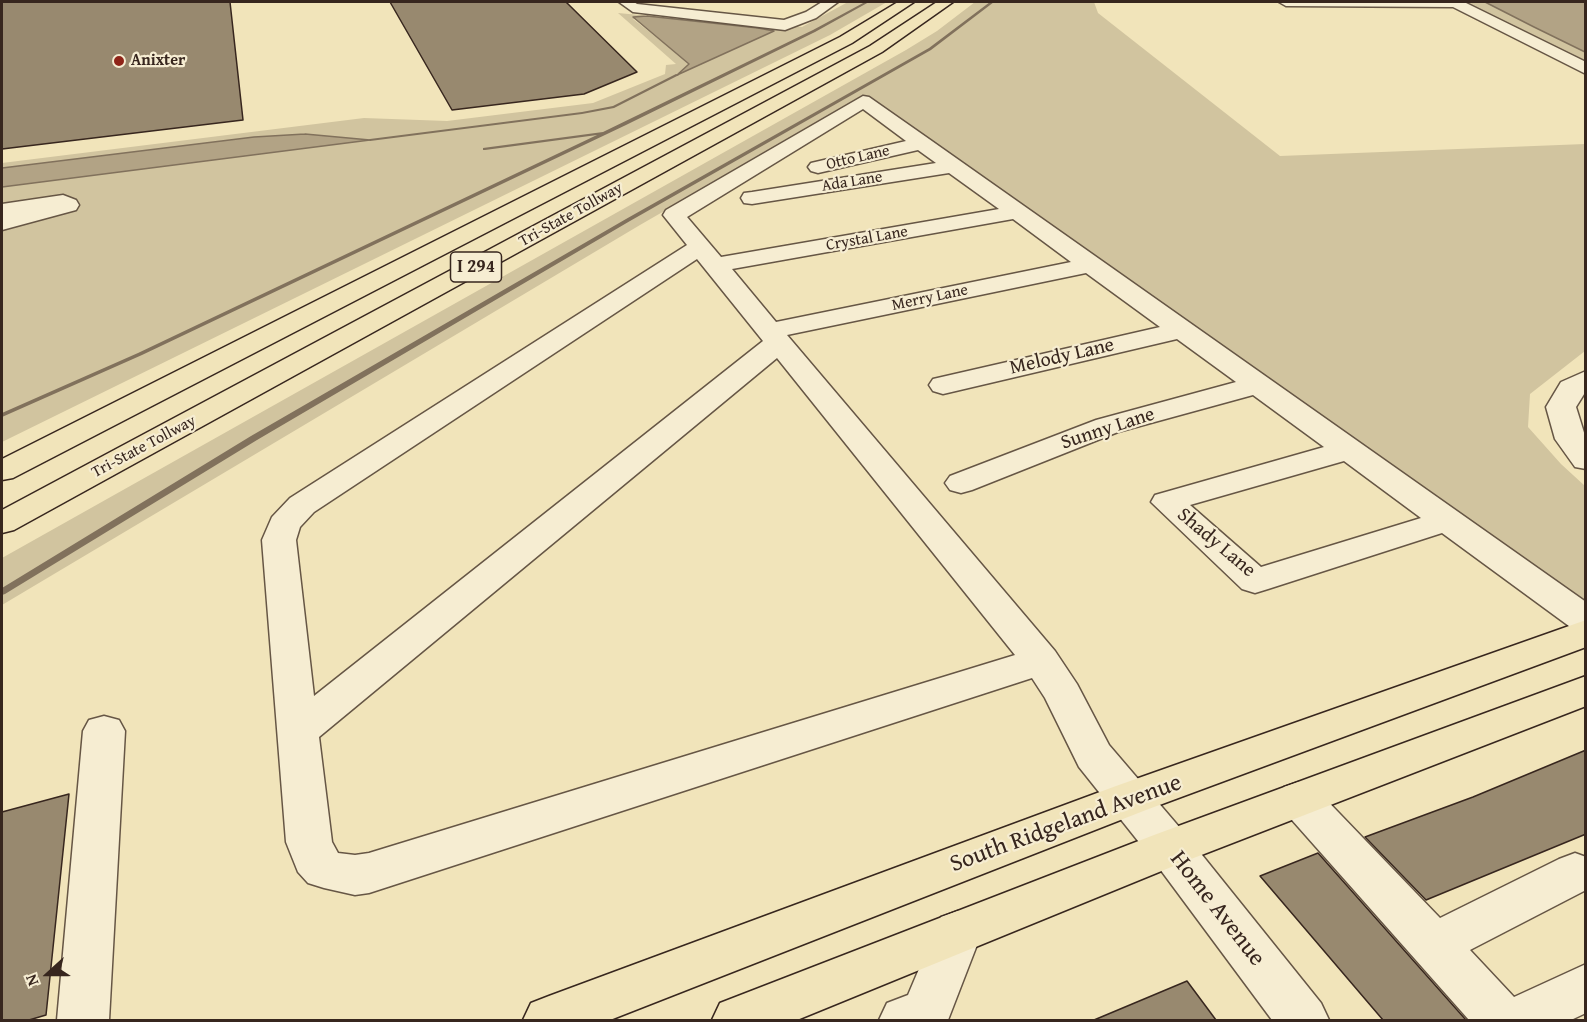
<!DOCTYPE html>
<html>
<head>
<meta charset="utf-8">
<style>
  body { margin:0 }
  #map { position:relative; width:1587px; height:1022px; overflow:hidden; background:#f1e4ba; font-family:"Gentium Book Plus",serif }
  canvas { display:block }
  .frame { position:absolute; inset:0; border:3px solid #37261e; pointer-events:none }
  .north { position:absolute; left:18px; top:944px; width:60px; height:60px; -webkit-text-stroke:4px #f6edd2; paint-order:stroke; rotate:249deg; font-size:16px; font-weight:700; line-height:24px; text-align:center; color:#37261e }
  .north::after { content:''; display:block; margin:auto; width:21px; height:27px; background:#37261e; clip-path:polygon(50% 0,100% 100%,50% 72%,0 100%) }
</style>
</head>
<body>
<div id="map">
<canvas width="1587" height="1022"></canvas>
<div class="frame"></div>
<div class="north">N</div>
</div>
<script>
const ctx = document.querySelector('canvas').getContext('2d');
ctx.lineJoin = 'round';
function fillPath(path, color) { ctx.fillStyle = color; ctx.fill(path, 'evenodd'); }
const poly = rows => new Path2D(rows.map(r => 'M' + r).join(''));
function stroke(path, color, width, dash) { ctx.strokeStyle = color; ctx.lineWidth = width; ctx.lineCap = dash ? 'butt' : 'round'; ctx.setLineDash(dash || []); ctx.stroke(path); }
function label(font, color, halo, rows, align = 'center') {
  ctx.font = font + ' "Gentium Book Plus",serif'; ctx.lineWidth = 4.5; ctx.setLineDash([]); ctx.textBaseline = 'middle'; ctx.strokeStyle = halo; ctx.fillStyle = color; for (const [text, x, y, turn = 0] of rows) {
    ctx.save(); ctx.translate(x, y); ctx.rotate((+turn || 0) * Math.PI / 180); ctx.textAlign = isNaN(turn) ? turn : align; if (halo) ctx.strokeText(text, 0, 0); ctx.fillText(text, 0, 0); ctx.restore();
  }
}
fillPath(poly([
  [848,2,887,2,830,35,2,442,2,187,370,140,305,134,254,137,2,168,2,163,364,118,447,121,593,103,665,74,666,65,676,64,618,13,786,29,791,26,802,27],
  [633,19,758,28,774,31,677,75,688,66,688,62],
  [975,2,1094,2,1098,13,1280,156,1585,144,1585,351,1530,394,1528,427,1561,464,1585,486,1585,602,862,97,640,225,2,605,2,558,906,50,937,31],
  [1460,2,1485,2,1585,52,1585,65]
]), '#d1c49f');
const water = poly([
  [1485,2,1585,2,1585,52,1534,27,1485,2],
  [647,16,758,28,774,31,677,75,689,64,633,17,647,16],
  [305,134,370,140,2,187,2,168,254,137,305,134]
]);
fillPath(water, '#b2a385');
stroke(water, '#81715c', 1.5);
fillPath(poly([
  [865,2,869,2,815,32,626,125,142,355,2,417,2,413,138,353,597,135,485,150,483,150,483,148,603,132,813,30,865,2],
  [990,2,994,2,931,50,630,221,257,440,5,594,2,595,2,588,251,436,626,219,929,48,990,2],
  [676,74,679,75,614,108,582,114,370,141,368,140,370,139,582,112,613,106,676,74]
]), '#81715c');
const building = poly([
  [2,2,230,2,243,120,2,149,2,2],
  [390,2,566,2,637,72,584,94,452,110,390,2],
  [1586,750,1586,834,1426,900,1365,837,1473,797,1586,750],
  [69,794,46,1015,29,1020,2,1020,2,812,69,794],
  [1318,853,1466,1020,1383,1020,1260,876,1318,853],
  [1187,981,1216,1020,1094,1020,1187,981]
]);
fillPath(building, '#98896f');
stroke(building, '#37261e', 1.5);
const minor = poly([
  [619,2,634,2,637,4,784,20,806,12,822,2,838,2,816,18,785,30,633,12,619,2],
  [1279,2,1464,2,1586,62,1586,74,1453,7,1286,6,1279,2],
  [863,96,869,97,929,139,1586,602,1586,632,1573,629,1442,533,1268,589,1255,593,1242,589,1151,502,1155,495,1324,447,1253,395,1118,432,972,490,961,493,950,490,945,483,950,476,1096,420,1236,382,1177,339,943,394,933,391,929,385,933,379,1160,327,1086,273,787,335,1055,651,1077,684,1109,745,1186,835,1321,1003,1329,1020,1272,1020,1154,861,1079,767,1045,698,1032,678,369,893,355,895,324,888,308,883,298,872,286,842,262,540,272,517,290,498,687,245,663,215,666,210,863,96],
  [863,109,906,141,811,163,808,167,811,171,818,173,918,150,936,163,752,192,744,193,741,198,744,203,752,204,949,173,999,209,721,257,687,217,863,109],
  [1013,219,1071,262,776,322,732,269,1013,219],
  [697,259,763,341,314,696,296,540,300,527,314,512,697,259],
  [777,358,1015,655,369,853,355,855,338,853,332,842,319,737,777,358],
  [1344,461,1421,518,1261,567,1190,505,1344,461],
  [63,195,76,200,79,205,76,210,2,230,2,204,63,195],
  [1586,371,1586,391,1576,407,1586,439,1586,469,1575,467,1555,439,1546,407,1561,382,1586,371],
  [104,716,119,720,125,731,109,1020,57,1020,83,731,89,720,104,716],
  [1299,782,1314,787,1440,918,1559,859,1575,853,1586,857,1586,890,1470,950,1514,997,1586,964,1586,1013,1571,1020,1469,1020,1284,811,1277,799,1284,787,1299,782],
  [958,911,975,917,982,932,948,1020,879,1020,887,1003,908,995,941,917,958,911]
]);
const major = poly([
  [1586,620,1586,647,1146,810,610,1020,523,1020,531,1003,549,996,1116,786,1586,620],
  [1586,676,1586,706,1186,861,797,1020,712,1020,720,1003,1154,835,1586,676]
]);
const highway = poly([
  [898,2,914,2,852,43,13,478,2,480,2,459,840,37,898,2],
  [937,2,953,2,882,52,14,530,2,533,2,510,870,46,937,2]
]);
stroke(minor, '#665645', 3);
stroke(major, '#37261e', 3);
stroke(highway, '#37261e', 3);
fillPath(minor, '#f6edd2');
fillPath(major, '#f1e4ba');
fillPath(highway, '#f1e4ba');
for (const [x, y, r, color] of [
  [119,61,6,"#8f2418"]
]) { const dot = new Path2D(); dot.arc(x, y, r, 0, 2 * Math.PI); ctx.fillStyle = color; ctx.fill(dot); stroke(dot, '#f6edd2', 2); }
label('bold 16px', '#37261e', '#f6edd2', [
  ["Anixter",131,61]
], 'left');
label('16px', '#37261e', '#f6edd2', [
  ["Otto Lane",858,158,-13],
  ["Ada Lane",852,182,-9],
  ["Tri-State Tollway",571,215,-29],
  ["Crystal Lane",867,239,-10],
  ["Merry Lane",930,298,-12],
  ["Tri-State Tollway",144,447,-28]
]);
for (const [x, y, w] of [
  [476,267,51]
]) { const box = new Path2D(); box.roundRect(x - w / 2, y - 15, w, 30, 4.5); ctx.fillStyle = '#f6edd2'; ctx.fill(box); stroke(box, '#37261e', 1.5); }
label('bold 18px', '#37261e', null, [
  ["I 294",476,267]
]);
label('20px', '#37261e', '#f6edd2', [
  ["Melody Lane",1062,357,-13],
  ["Sunny Lane",1108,429,-18],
  ["Shady Lane",1216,543,40]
]);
label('24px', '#37261e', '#f6edd2', [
  ["South Ridgeland Avenue",1066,824,-20],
  ["Home Avenue",1217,909,52]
]);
</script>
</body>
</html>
